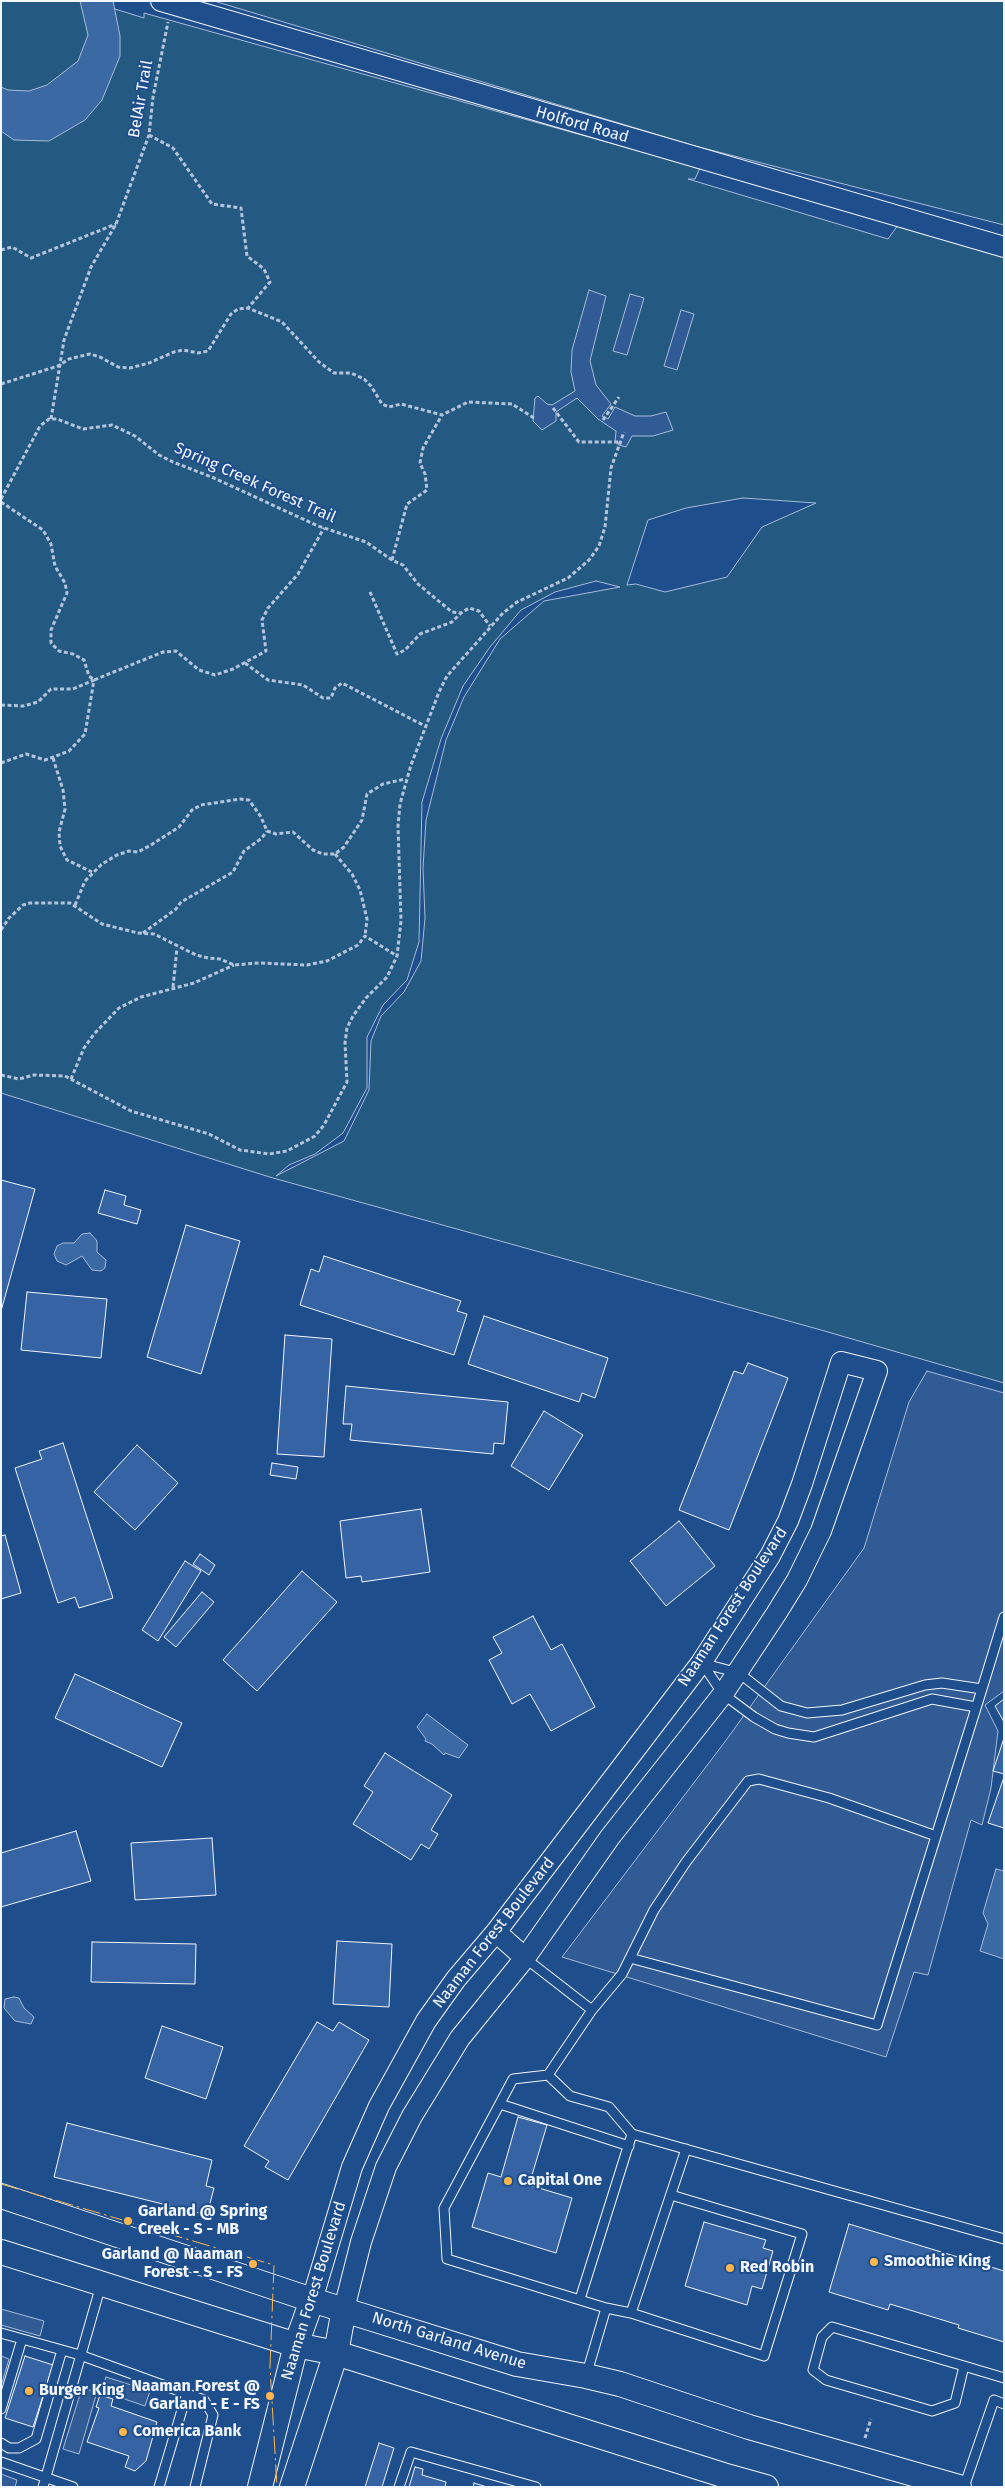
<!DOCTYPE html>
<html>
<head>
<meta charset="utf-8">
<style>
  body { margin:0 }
  #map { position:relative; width:1005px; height:2488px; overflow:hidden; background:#1f4e8c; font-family:"Fira Sans",sans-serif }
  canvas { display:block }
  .frame { position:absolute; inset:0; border:2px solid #f2f6ff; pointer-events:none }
</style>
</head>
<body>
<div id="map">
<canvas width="1005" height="2488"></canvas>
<div class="frame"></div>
</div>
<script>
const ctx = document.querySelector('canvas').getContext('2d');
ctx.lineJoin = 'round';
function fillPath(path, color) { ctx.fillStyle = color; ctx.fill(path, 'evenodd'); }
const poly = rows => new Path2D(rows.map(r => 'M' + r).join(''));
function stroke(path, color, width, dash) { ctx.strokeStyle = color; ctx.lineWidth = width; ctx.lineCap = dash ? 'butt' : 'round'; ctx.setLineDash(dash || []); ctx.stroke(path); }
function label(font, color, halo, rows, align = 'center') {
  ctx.font = font + ' "Fira Sans",sans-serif'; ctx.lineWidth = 4; ctx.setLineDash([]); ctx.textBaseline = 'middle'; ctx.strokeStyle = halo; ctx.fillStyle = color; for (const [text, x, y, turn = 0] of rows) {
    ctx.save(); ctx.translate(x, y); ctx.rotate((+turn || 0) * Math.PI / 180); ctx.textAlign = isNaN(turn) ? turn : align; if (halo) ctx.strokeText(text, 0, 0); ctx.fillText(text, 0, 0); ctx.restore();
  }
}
const green = poly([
  [1,1,89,1,144,18,144,13,700,168,695,179,688,179,888,239,898,225,1004,257,1004,1383,821,1330,273,1178,1,1093,1,1],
  [743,498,816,503,762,527,727,577,665,592,636,584,627,585,648,520,686,508,743,498],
  [596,581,620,587,544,601,500,639,464,697,446,740,426,820,423,868,425,918,421,961,404,992,381,1016,371,1041,369,1090,344,1141,276,1176,289,1165,315,1154,343,1133,367,1088,367,1037,383,1005,407,980,419,942,422,802,441,739,463,686,490,647,521,610,555,592,596,581],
  [214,1,1004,1,1004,225,695,146,214,1]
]);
fillPath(green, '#245a82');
stroke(green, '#a8bbd7', 1);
const parking = poly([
  [589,290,606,296,590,361,596,385,611,404,602,416,608,419,615,407,635,416,651,416,666,412,673,430,653,436,632,436,626,447,619,445,615,442,616,431,598,419,577,398,556,412,556,421,542,430,533,421,535,398,538,396,547,404,552,405,575,391,571,372,572,350,589,290],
  [630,294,644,298,627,355,613,351,630,294],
  [681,310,694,314,677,370,664,366,681,310],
  [927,1371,1004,1393,1004,1691,985,1705,998,1731,991,1788,982,1825,971,1820,928,1975,914,1972,886,2057,562,1957,727,1739,864,1548,909,1402,927,1371],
  [1,2309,44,2321,40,2336,1,2325,1,2309],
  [1,2356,9,2359,1,2386,1,2356],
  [106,2377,150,2391,145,2406,101,2391,106,2377],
  [82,2388,97,2392,79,2454,63,2449,82,2388],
  [1,2474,17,2480,15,2487,1,2487,1,2474]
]);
fillPath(parking, '#305b95');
stroke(parking, '#a8bbd7', 1);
const water = poly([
  [80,1,113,1,120,36,120,56,102,100,85,120,49,141,14,140,1,131,1,87,8,90,29,91,47,85,78,61,88,35,80,1],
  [90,1233,97,1241,97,1252,106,1260,105,1268,101,1271,92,1270,82,1256,66,1265,57,1261,54,1254,57,1246,63,1243,74,1243,82,1234,90,1233],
  [427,1714,468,1745,459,1758,445,1753,444,1755,432,1744,425,1741,426,1739,417,1727,427,1714],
  [996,1869,1004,1871,1004,1959,980,1951,988,1924,983,1913,996,1869],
  [14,1997,19,1998,24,2008,34,2017,31,2024,15,2021,4,2008,5,1999,14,1997]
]);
fillPath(water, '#3b69a3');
stroke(water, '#a8bbd7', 1);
const building = poly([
  [1,1180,35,1189,1,1311,1,1180],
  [105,1190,126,1196,124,1205,141,1210,137,1224,98,1213,105,1190],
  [186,1225,240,1241,201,1374,147,1357,186,1225],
  [324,1256,461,1301,457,1311,467,1314,454,1355,300,1305,311,1269,319,1272,324,1256],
  [27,1292,107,1299,101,1358,21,1350,27,1292],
  [484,1316,608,1358,595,1398,582,1393,579,1402,468,1364,484,1316],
  [285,1335,332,1339,324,1457,277,1454,285,1335],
  [748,1363,788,1378,729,1530,679,1510,734,1371,743,1374,748,1363],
  [346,1386,508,1402,504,1444,494,1443,493,1454,350,1440,352,1424,343,1424,346,1386],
  [544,1411,583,1435,549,1490,511,1466,544,1411],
  [63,1443,113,1598,79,1608,75,1597,58,1603,15,1468,42,1459,39,1451,63,1443],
  [137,1445,178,1483,135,1530,94,1492,137,1445],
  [272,1463,298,1467,296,1479,270,1475,272,1463],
  [421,1509,430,1572,362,1582,361,1576,346,1578,340,1521,421,1509],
  [679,1521,715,1566,666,1606,630,1561,679,1521],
  [5,1535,21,1593,1,1599,1,1536,5,1535],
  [200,1554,215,1565,209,1575,193,1564,200,1554],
  [185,1561,201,1571,158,1641,142,1630,185,1561],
  [302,1571,337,1602,257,1691,223,1660,302,1571],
  [202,1592,214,1602,176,1647,164,1637,202,1592],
  [533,1616,551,1650,562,1644,595,1707,551,1731,530,1694,512,1704,489,1660,502,1653,493,1637,533,1616],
  [75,1674,182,1723,162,1767,55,1718,75,1674],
  [1004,1699,1004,1722,995,1706,1004,1699],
  [1004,1738,1004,1774,993,1771,1004,1738],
  [385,1753,452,1795,431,1830,438,1834,429,1849,421,1844,411,1860,353,1824,373,1792,364,1786,385,1753],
  [1004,1777,1004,1828,988,1823,1004,1777],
  [76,1831,91,1881,1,1907,1,1853,76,1831],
  [212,1838,216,1895,135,1900,131,1843,212,1838],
  [337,1941,392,1944,389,2007,333,2004,337,1941],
  [92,1942,196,1944,195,1984,91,1982,92,1942],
  [317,2022,333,2031,339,2022,369,2040,288,2180,265,2167,269,2161,244,2146,317,2022],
  [162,2026,223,2047,206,2099,145,2078,162,2026],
  [518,2117,547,2125,529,2185,572,2198,556,2253,472,2227,488,2173,501,2177,518,2117],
  [67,2123,212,2160,206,2186,214,2188,207,2215,54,2177,67,2123],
  [704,2222,766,2240,763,2248,773,2251,762,2289,752,2286,747,2305,685,2286,704,2222],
  [849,2224,1004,2271,1004,2342,958,2328,959,2325,890,2304,888,2310,829,2292,849,2224],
  [25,2356,53,2365,33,2427,5,2418,25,2356],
  [100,2395,113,2399,111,2406,157,2422,146,2461,135,2471,125,2467,129,2456,87,2442,99,2408,96,2407,100,2395],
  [379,2443,394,2448,382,2487,365,2487,379,2443],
  [415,2467,423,2469,422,2475,446,2482,445,2487,409,2487,415,2467],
  [474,2483,487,2487,473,2487,474,2483]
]);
fillPath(building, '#3563a3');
stroke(building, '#f2f6ff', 1);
const service = poly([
  [701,1663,739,1673,781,1706,807,1713,842,1710,925,1685,942,1683,982,1689],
  [702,1663,723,1694,754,1717,775,1729,788,1733,814,1737,932,1699,976,1707],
  [936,1836,829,1798,759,1779,748,1781,686,1862,654,1910,630,1958,877,2025,982,1689,1004,1617],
  [525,1958,592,2010,548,2075],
  [592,2010,622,1974,630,1958],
  [500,2104,629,2146],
  [580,2299,632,2134],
  [606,2308,631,2313,686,2149],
  [631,2313,764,2356,802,2234,671,2195],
  [1,2333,80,2355,204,2400,213,2415,195,2487],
  [964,2366,955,2403,932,2411,826,2380,813,2370,822,2337,832,2327,964,2366,1004,2378],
  [586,2376,606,2308,447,2259,444,2208,513,2079,548,2075,570,2096,609,2107,632,2134,1004,2239],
  [1,2409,22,2339],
  [1,2443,9,2448,19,2448,36,2439,62,2350],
  [1,2462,73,2487],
  [43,2487,101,2285],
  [159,2487,187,2393],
  [399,2487,411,2452,536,2487],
  [964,2487,994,2400,1004,2404]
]);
const tertiary = poly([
  [161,1,1004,247],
  [496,1932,525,1958],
  [312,2300,352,2167,379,2106,426,2021,456,1979,496,1932,701,1663,770,1556,788,1521,802,1484,841,1362,877,1371,821,1531,797,1580,776,1614,723,1694,610,1837,525,1958,460,2038,412,2116,386,2167,361,2242,344,2309]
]);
const secondary = poly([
  [1,2196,312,2300,517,2364,586,2376,620,2384,749,2427,959,2487],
  [1,2252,296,2345,336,2353,723,2475,766,2487],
  [260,2487,296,2345,312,2300],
  [292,2487,336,2353,344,2309]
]);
stroke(service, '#f2f6ff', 11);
stroke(tertiary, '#f2f6ff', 22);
stroke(secondary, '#f2f6ff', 26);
stroke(poly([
  [149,135,173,148,212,204,241,208,247,256,264,269,270,282,248,308],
  [1,250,12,247,31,258,116,224],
  [1,384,58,366,69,359,90,354,100,357,118,367,130,368,149,363,174,352,183,350,198,353,208,351,231,314,238,309,248,308,282,322,319,362,334,373,351,373,364,379,371,386,382,404,389,407,401,404,442,415,468,402,512,404,534,418],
  [553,408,579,442,620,442],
  [51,419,64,340,91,267,116,224,149,135,153,97,168,22],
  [603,420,619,397],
  [1,499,40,426,49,419,57,419,83,429,112,425,135,436,159,455,173,462,214,478,318,526,366,542,392,560,403,565,418,584,452,612,461,613,469,608,479,611,490,626],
  [1,502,43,530,51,544,55,566,65,583,67,593,51,630,51,643,59,651,73,654,84,660,89,676,94,680,163,652,176,651,199,670,215,675,233,669,266,651,262,620,268,608,298,574,324,528],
  [392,560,407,504,427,490,425,474,420,463,423,448,442,415],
  [370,592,397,654,405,650,420,634,452,622,461,613],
  [245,663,268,680,303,685,323,698,331,698,335,688,342,683,425,726],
  [1,705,23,706,38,702,51,689,73,689,94,680],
  [53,758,63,790,65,809,59,832,60,846,67,860,92,872],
  [1,763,26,754,45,760,69,751,85,734,94,680],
  [335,854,352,874,360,890,367,919,365,936],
  [75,905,85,881,102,864,117,855,129,851,138,852,151,845,179,827,192,810,201,805,240,799,249,800,261,817,267,831,276,834,293,832,313,850,323,854,335,854,344,847,362,820,367,794,383,784,405,779],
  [1,930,9,918,23,905,30,903,70,903,102,924,138,933,154,934,196,955,208,958,220,959,234,965,259,963,307,965,327,961,358,945,365,936,397,956],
  [143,933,176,909,181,902,233,872,244,851,262,838,267,831],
  [173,987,177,948],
  [1,1075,19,1079,34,1075,65,1076,131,1111,209,1134,240,1150,269,1154,287,1151,315,1136,324,1125,347,1082,345,1043,347,1028,353,1016,366,998,387,977,397,956,401,921,398,826,400,804,411,765,439,692,447,676,503,613,517,602,568,578,589,560,599,546,605,527,611,468,624,432],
  [71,1079,84,1048,94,1034,119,1008,141,997,194,983,234,965],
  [865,2438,871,2419]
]), '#b3c4dc', 3, [4, 2.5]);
stroke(service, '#1f4e8c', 9);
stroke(tertiary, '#1f4e8c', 20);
stroke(secondary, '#1f4e8c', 24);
stroke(poly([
  [1,2184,274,2265,270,2367,277,2487]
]), '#ffb74d', 1, [18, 4, 2.5, 4]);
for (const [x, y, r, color] of [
  [508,2181,5,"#ffb74d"],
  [128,2221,5,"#ffb74d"],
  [874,2262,5,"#ffb74d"],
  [253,2264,5,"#ffb74d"],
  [730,2268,5,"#ffb74d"],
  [29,2391,5,"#ffb74d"],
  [270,2396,5,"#ffb74d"],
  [123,2432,5,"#ffb74d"]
]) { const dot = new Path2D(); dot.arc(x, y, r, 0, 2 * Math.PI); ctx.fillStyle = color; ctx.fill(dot); stroke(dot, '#1f4e8c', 2); }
label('16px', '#f2f6ff', '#1f4e8c', [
  ["BelAir Trail",141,99,-80],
  ["Holford Road",582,125,16],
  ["Spring Creek Forest Trail",255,483,24],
  ["Naaman Forest Boulevard",733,1607,-57],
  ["Naaman Forest Boulevard",494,1933,-52],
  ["Naaman Forest Boulevard",314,2291,-73],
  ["North Garland Avenue",449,2341,17]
]);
label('bold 16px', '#f2f6ff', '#1f4e8c', [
  ["Capital One",518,2181],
  ["Garland @ Spring",138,2212],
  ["Creek - S - MB",138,2230],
  ["Garland @ Naaman",243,2255,"right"],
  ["Forest - S - FS",243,2273,"right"],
  ["Smoothie King",884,2262],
  ["Red Robin",740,2268],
  ["Naaman Forest @",260,2387,"right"],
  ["Garland - E - FS",260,2405,"right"],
  ["Burger King",39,2391],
  ["Comerica Bank",133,2432]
], 'left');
</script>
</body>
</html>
